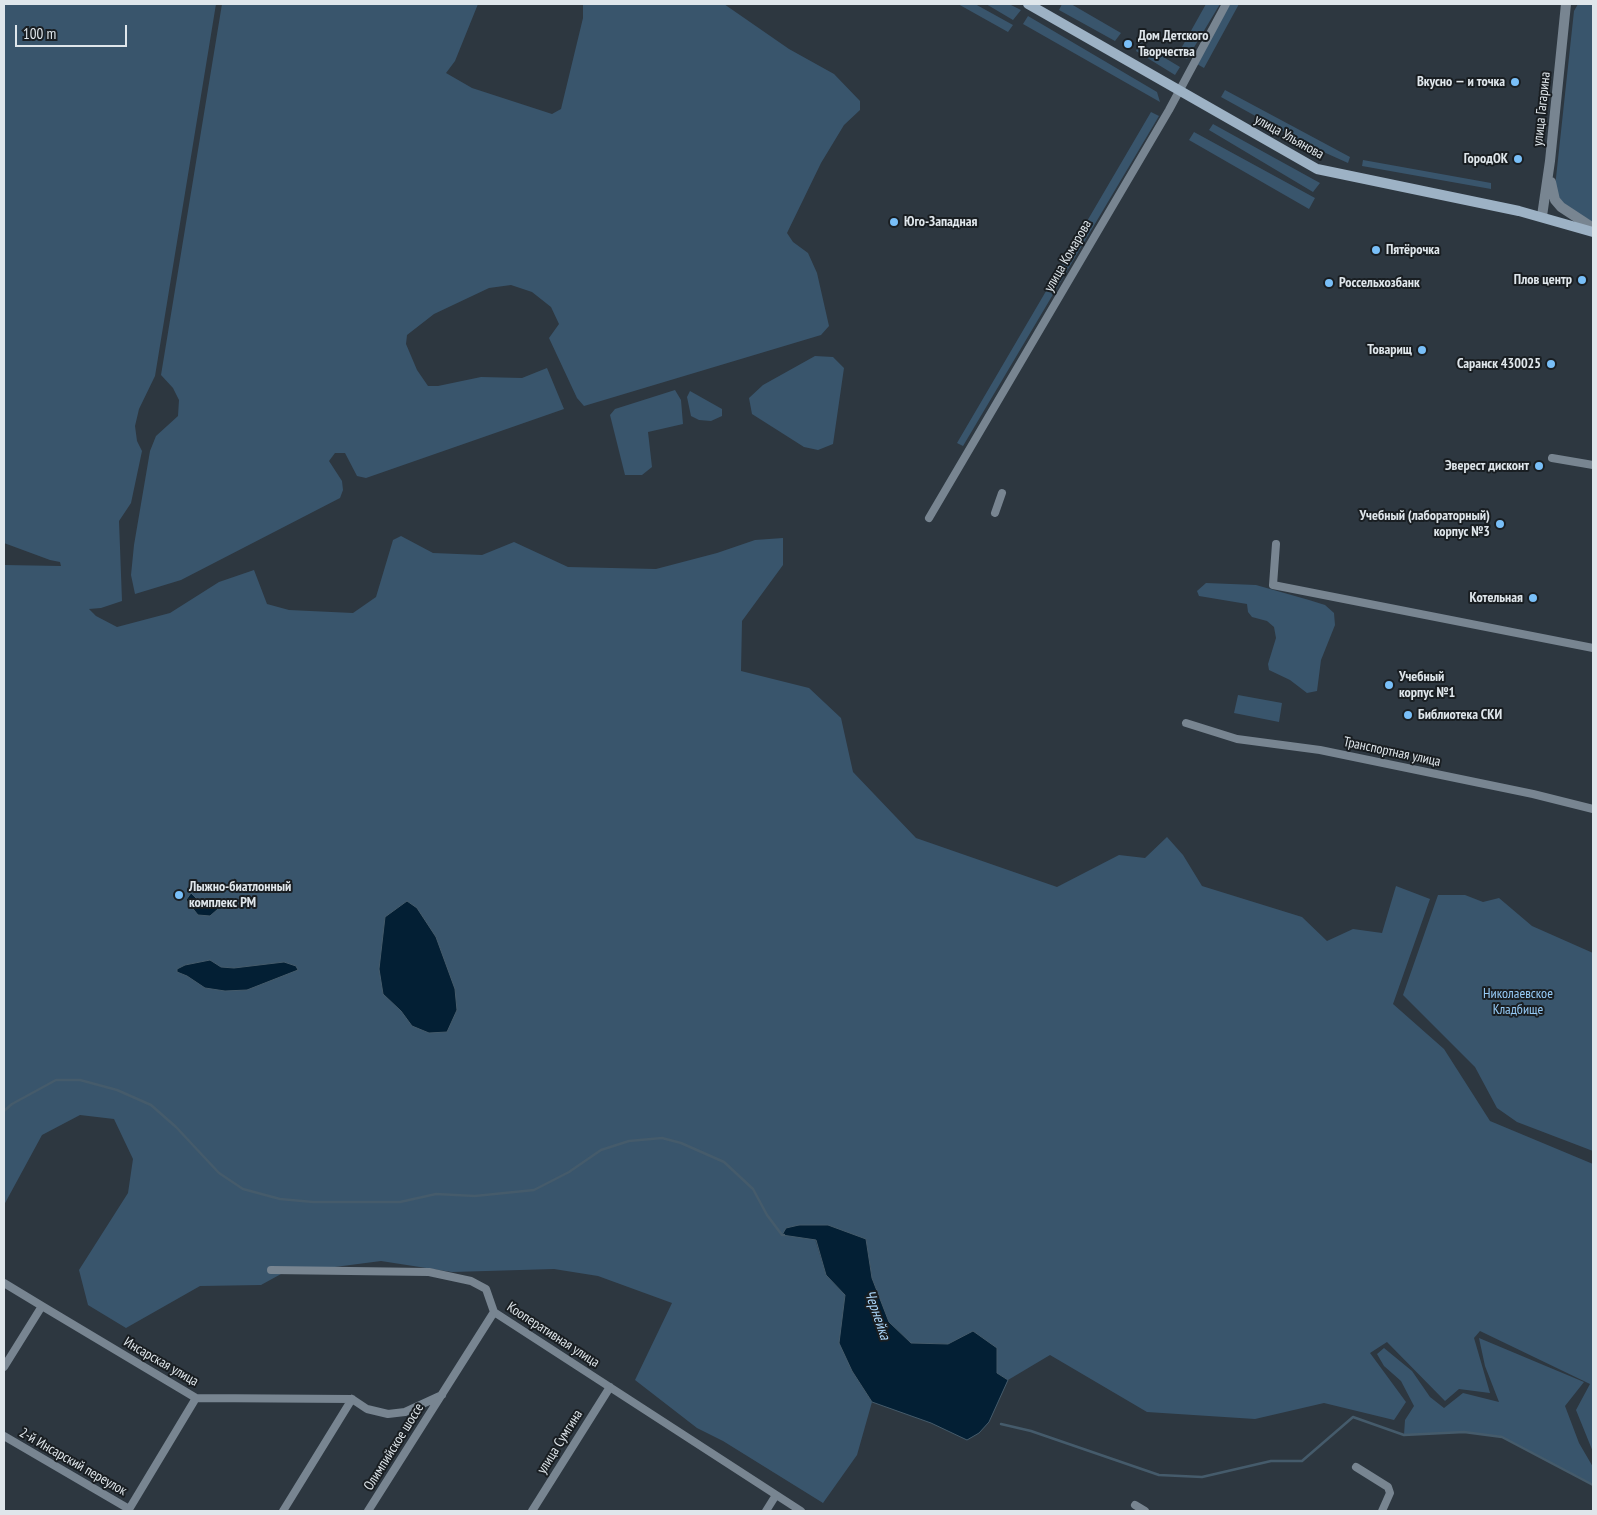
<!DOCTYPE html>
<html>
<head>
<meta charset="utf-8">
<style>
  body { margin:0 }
  #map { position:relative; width:1597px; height:1515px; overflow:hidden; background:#2d3740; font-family:"PT Sans Narrow",sans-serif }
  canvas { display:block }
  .frame { position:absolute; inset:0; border:5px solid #dfe6eb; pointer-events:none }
  .scale { position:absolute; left:15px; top:25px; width:112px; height:22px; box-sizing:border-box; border:2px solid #dfe6eb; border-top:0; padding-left:6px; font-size:15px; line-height:18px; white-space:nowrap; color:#dfe6eb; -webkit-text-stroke:4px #191e22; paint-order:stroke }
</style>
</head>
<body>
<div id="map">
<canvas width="1597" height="1515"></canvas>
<div class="frame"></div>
<div class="scale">100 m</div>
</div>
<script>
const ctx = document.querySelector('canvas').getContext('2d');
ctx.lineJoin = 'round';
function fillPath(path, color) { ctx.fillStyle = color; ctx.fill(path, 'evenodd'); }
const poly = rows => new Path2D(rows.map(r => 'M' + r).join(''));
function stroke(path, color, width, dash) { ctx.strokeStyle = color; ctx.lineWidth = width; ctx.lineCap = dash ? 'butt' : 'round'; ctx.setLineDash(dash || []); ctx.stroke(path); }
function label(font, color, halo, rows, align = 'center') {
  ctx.font = font + ' "PT Sans Narrow",sans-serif'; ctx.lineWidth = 4; ctx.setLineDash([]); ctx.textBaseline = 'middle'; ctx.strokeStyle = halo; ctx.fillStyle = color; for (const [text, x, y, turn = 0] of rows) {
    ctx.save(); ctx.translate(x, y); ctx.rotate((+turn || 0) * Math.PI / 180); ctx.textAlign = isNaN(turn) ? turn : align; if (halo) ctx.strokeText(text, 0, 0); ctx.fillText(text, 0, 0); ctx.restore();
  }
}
fillPath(poly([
  [4,4,216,4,155,376,139,409,135,426,137,441,142,451,131,503,119,521,122,601,101,608,89,609,96,616,117,627,170,613,219,582,254,570,267,604,289,610,353,613,376,597,393,540,401,536,433,553,482,555,514,542,568,567,656,569,717,553,755,540,783,538,783,565,742,621,741,671,809,688,841,718,853,772,916,838,1057,887,1119,855,1145,858,1167,837,1183,855,1202,886,1302,917,1327,941,1353,929,1382,933,1396,886,1430,899,1393,1004,1444,1049,1490,1121,1593,1164,1593,1452,1576,1410,1590,1384,1480,1331,1474,1338,1490,1393,1459,1389,1445,1401,1387,1342,1370,1353,1406,1402,1394,1420,1324,1403,1255,1419,1147,1412,1050,1355,1008,1380,948,1344,911,1343,889,1322,872,1278,866,1239,815,1239,826,1275,845,1295,843,1315,852,1371,872,1402,857,1455,823,1503,723,1441,697,1428,635,1380,672,1303,598,1276,554,1269,452,1272,381,1261,281,1274,261,1285,200,1286,126,1328,88,1305,79,1270,128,1193,133,1159,114,1119,80,1115,42,1135,4,1205,4,565,61,566,60,562,50,560,4,543],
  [222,4,478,4,455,61,446,73,472,88,552,114,561,109,583,18,583,4,724,4,789,49,834,74,860,101,860,110,844,125,821,163,787,233,793,242,808,253,817,273,829,326,821,335,584,406,577,398,549,338,559,324,551,307,532,292,511,285,489,288,434,314,407,335,406,344,417,370,428,386,438,386,481,377,522,378,547,368,564,409,366,478,357,476,345,453,335,453,329,461,342,481,343,490,340,498,181,580,135,594,131,575,134,545,150,451,156,436,178,416,179,400,173,388,161,375],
  [958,4,975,4,1013,25,1008,32],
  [986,4,1009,4,1021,10,1013,20],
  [1062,4,1071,4,1121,33,1115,41,1059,10],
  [1206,4,1220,4,1187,59,1178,54],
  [1230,4,1239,4,1204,68,1197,64],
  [1578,4,1593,4,1593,226,1560,203,1555,187,1574,11],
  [1028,16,1157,92,1160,102,1023,24],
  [1140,43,1180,67,1175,75,1136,51],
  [1225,90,1350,157,1348,163,1308,145,1221,97],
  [1151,112,1159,116,963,446,957,443],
  [1213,124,1320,183,1313,192,1209,130],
  [1194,132,1315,198,1309,209,1189,140],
  [1363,160,1491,183,1491,189,1362,166],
  [815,356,833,357,844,368,833,444,818,450,804,447,752,414,749,398,763,385],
  [675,390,681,400,683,424,648,432,652,467,642,475,625,475,610,415,615,409],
  [690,391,722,409,722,416,711,421,699,420,691,416,687,397],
  [1206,583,1256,585,1309,600,1325,605,1334,613,1335,625,1321,660,1317,691,1307,693,1290,680,1269,670,1268,664,1276,638,1274,627,1267,621,1252,617,1248,612,1247,604,1199,596,1197,591],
  [1238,695,1282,703,1279,722,1234,713],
  [1438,895,1465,895,1483,902,1499,898,1532,926,1593,953,1593,1151,1517,1122,1497,1108,1475,1067,1403,995],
  [1479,1338,1584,1382,1565,1406,1579,1443,1593,1467,1593,1485,1502,1437,1464,1432,1404,1435,1405,1420,1414,1406,1401,1381,1384,1366,1377,1354,1384,1348,1412,1371,1430,1397,1444,1408,1463,1393,1499,1402,1485,1366]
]), '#39556c');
const water = poly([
  [191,893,197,899,218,904,218,909,210,916,198,915,186,900,191,893],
  [407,901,417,908,436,937,455,989,457,1010,447,1032,429,1033,412,1026,401,1011,383,994,379,969,385,917,407,901],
  [210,960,221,967,234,968,284,962,296,966,298,970,247,990,225,991,205,988,187,976,177,972,177,969,185,965,210,960],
  [799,1225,828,1225,866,1239,872,1278,889,1322,911,1343,948,1344,973,1331,997,1348,997,1373,1008,1380,989,1422,979,1433,967,1440,931,1423,872,1402,852,1371,839,1343,845,1295,826,1275,816,1240,782,1235,786,1228,799,1225]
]);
fillPath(water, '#031f34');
stroke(water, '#455b6b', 1);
stroke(poly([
  [4,1111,12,1104,56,1080,80,1080,117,1090,151,1105,176,1127,219,1173,243,1189,280,1199,313,1202,400,1202,436,1194,475,1196,534,1190,569,1172,601,1150,629,1141,662,1138,681,1143,724,1162,753,1189,767,1215,782,1235,784,1235],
  [1001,1424,1031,1431,1159,1475,1202,1477,1271,1461,1302,1461,1353,1417,1404,1435,1464,1432,1502,1437,1593,1485]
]), '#455b6b', 2.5);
stroke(poly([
  [1552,458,1593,465],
  [995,513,1002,493],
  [929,518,1169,110,1226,4],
  [1276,544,1273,585,1593,648],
  [1186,723,1237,739,1320,750,1533,794,1593,809],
  [271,1270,429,1272,471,1281,486,1289,494,1312,801,1511],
  [4,1283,42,1306],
  [4,1367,42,1306,196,1398,352,1399],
  [352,1399,367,1409,388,1414,405,1412,442,1395],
  [4,1436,129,1509],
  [1356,1467,1388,1487,1390,1493,1382,1511],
  [1135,1505,1145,1511],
  [128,1511,196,1398],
  [283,1511,352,1399],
  [368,1511,494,1312],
  [532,1511,610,1387],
  [766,1511,776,1495]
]), '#788591', 8);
stroke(poly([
  [1551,182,1555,200,1561,207,1593,228],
  [1542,216,1550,161,1566,4]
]), '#788591', 10);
stroke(poly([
  [1028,4,1317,169,1519,211,1593,232]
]), '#9db2c5', 10);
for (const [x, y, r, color] of [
  [1128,44,5,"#79bff8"],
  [1515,82,5,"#79bff8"],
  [1518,159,5,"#79bff8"],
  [894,222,5,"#79bff8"],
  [1376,250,5,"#79bff8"],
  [1582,280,5,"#79bff8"],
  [1329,283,5,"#79bff8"],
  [1422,350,5,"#79bff8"],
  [1551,364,5,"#79bff8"],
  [1539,466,5,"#79bff8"],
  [1500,524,5,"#79bff8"],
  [1533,598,5,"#79bff8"],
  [1389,685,5,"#79bff8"],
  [1408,715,5,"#79bff8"],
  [179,895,5,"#79bff8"]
]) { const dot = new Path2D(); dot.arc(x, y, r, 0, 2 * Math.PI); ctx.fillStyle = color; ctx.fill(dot); stroke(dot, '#191e22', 2); }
label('bold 14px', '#dfe6eb', '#191e22', [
  ["Дом Детского",1138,36,"left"],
  ["Творчества",1138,52,"left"],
  ["Вкусно — и точка",1505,82],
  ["ГородОК",1508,159],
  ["Юго-Западная",904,222,"left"],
  ["Пятёрочка",1386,250,"left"],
  ["Плов центр",1572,280],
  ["Россельхозбанк",1339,283,"left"],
  ["Товарищ",1412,350],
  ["Саранск 430025",1541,364],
  ["Эверест дисконт",1529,466],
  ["Учебный (лабораторный)",1490,516],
  ["корпус №3",1490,532],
  ["Котельная",1523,598],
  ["Учебный",1399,677,"left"],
  ["корпус №1",1399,693,"left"],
  ["Библиотека СКИ",1418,715,"left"],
  ["Лыжно-биатлонный",189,887,"left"],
  ["комплекс РМ",189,903,"left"]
], 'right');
label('14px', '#dfe6eb', '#191e22', [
  ["улица Гагарина",1542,109,-84],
  ["улица Ульянова",1289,137,29],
  ["улица Комарова",1068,256,-60],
  ["Транспортная улица",1392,752,12],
  ["Кооперативная улица",553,1335,33],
  ["Инсарская улица",161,1362,30],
  ["улица Сумгина",560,1442,-58],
  ["Олимпийское шоссе",394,1447,-58],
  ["2-й Инсарский переулок",73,1462,30]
]);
label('14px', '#96caf5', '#191e22', [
  ["Николаевское",1518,994],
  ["Кладбище",1518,1010]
]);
label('italic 15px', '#abd5f8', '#191e22', [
  ["Чернейка",877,1315,71]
]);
</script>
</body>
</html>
